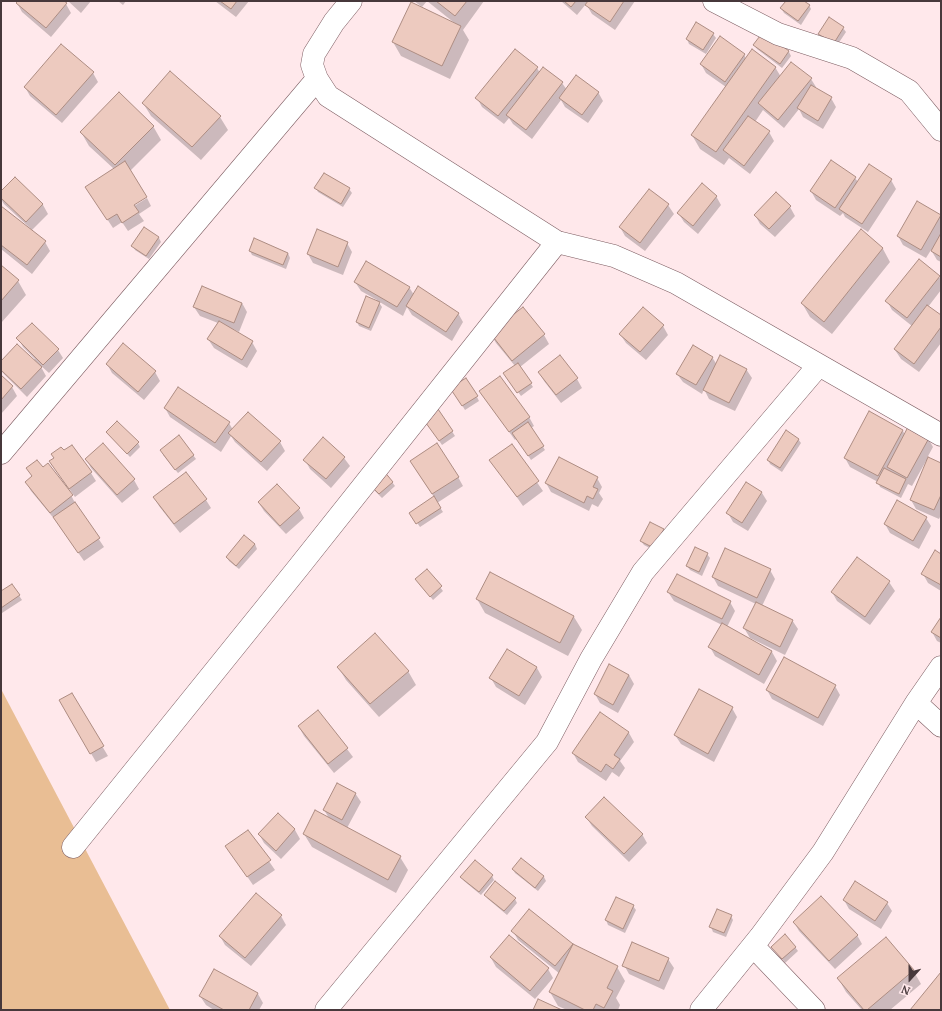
<!DOCTYPE html>
<html>
<head>
<meta charset="utf-8">
<style>
  body { margin:0 }
  #map { position:relative; width:942px; height:1011px; overflow:hidden; background:#ffe8eb; font-family:"PT Serif",serif }
  canvas { display:block }
  .frame { position:absolute; inset:0; border:2px solid #47383b; pointer-events:none }
  .north { position:absolute; left:890px; top:959px; width:40px; height:40px; -webkit-text-stroke:3px #ffe8eb; paint-order:stroke; rotate:201deg; font-size:11px; font-weight:700; line-height:16px; text-align:center; color:#47383b }
  .north::after { content:''; display:block; margin:auto; width:14px; height:18px; background:#47383b; clip-path:polygon(50% 0,100% 100%,50% 72%,0 100%) }
</style>
</head>
<body>
<div id="map">
<canvas width="942" height="1011"></canvas>
<div class="frame"></div>
<div class="north">N</div>
</div>
<script>
const ctx = document.querySelector('canvas').getContext('2d');
ctx.lineJoin = 'round';
function fillPath(path, color) { ctx.fillStyle = color; ctx.fill(path, 'evenodd'); }
const poly = rows => new Path2D(rows.map(r => 'M' + r).join(''));
function stroke(path, color, width, dash) { ctx.strokeStyle = color; ctx.lineWidth = width; ctx.lineCap = dash ? 'butt' : 'round'; ctx.setLineDash(dash || []); ctx.stroke(path); }
fillPath(poly([
  [1,689,170,1010,1,1010]
]), '#e9be94');
fillPath(poly([
  [19,1,63,1,66,4,71,13,51,37,22,12,17,3],
  [68,1,91,1,81,13],
  [118,1,126,1,123,5],
  [215,1,249,1,236,17],
  [414,1,427,1,422,7],
  [427,1,484,1,463,30,469,40,450,79,401,56,393,42,457,25],
  [561,1,635,1,615,30,592,14,586,4,577,15],
  [787,1,803,1,809,5,811,9,801,25,784,13,781,8],
  [843,28,846,32,836,47,822,38,819,34],
  [713,34,716,38,706,54,689,44,687,39],
  [754,45,789,52,791,56,782,68,757,49],
  [744,54,746,59,775,67,781,77,811,79,816,87,815,88,831,98,836,107,823,129,803,117,799,109,784,128,763,110,755,122,769,132,774,141,750,174,729,158,724,165,700,149,692,135,726,87,706,73,701,64],
  [537,68,540,73,562,83,567,90,598,92,603,101,588,123,565,107,561,100,532,139,513,124,509,118,504,124,482,107,477,98],
  [93,73,98,82,62,123,30,96,25,87],
  [143,103,220,117,228,130,201,160,151,116],
  [153,126,161,140,130,171,130,206,131,208,147,198,151,206,139,214,144,221,128,231,122,222,113,228,92,196,114,169,89,146,81,132],
  [324,174,349,189,352,193,343,207,318,192,316,188],
  [15,178,43,205,48,214,31,231,45,242,50,251,32,274,1,249,1,208,29,229,30,228,4,204,1,199,1,193],
  [855,178,858,182,891,180,896,189,868,232,845,217,843,213,840,216,816,200,811,191],
  [649,190,668,205,674,214,645,251,625,236,620,227],
  [716,196,721,205,698,234,684,222,679,214],
  [918,202,941,216,941,262,937,260,931,250,926,258,903,245,898,236],
  [790,207,795,216,775,237,760,224,755,215],
  [145,228,159,238,161,242,149,259,135,250,133,246],
  [861,231,883,249,890,262,832,334,810,317,802,303],
  [347,243,352,252,343,275,313,263,308,254],
  [250,251,288,253,290,258,286,269,252,255],
  [919,260,941,279,941,290,928,307,941,316,941,343,919,372,901,359,895,350,912,326,892,310,887,301],
  [1,267,18,281,26,295,1,323],
  [355,282,409,287,414,295,458,313,463,322,452,341,412,315,407,307,403,316,378,301,382,307,371,331,359,326,357,322,377,300,361,291],
  [242,303,247,312,239,332,233,329,232,330,252,342,257,351,247,368,214,348,208,339,218,323,200,316,194,307],
  [522,308,544,335,549,344,520,367,533,387,521,396,507,377,515,366,496,343,491,334],
  [663,326,668,335,646,360,626,343,620,334],
  [18,338,58,350,63,358,49,373,40,365,46,376,27,397,1,371,1,362,33,360,35,359,23,347],
  [124,345,155,372,160,381,144,400,112,373,107,364],
  [712,357,717,365,746,369,752,378,735,411,709,399,704,389,702,394,683,382,677,374],
  [539,372,577,379,582,388,561,403,544,381],
  [1,377,12,387,17,396,1,414],
  [454,392,477,397,479,401,465,410],
  [480,392,529,417,534,426,531,428,545,450,531,460,517,438,515,440],
  [165,408,229,423,233,430,280,442,285,451,267,471,235,442,231,436,221,452,170,417],
  [438,410,455,436,442,445,427,423],
  [903,431,905,435,928,438,933,447,927,458,941,464,941,515,939,519,916,509,911,500,927,462,926,461,912,486,908,484,901,498,880,487,878,482,850,467,845,458],
  [107,432,138,443,140,447,130,457,110,436],
  [798,439,801,443,782,472,770,464,768,460],
  [103,445,134,480,139,489,122,503,91,468,86,459],
  [511,445,543,491,523,506,491,460],
  [163,455,193,455,196,459,178,473],
  [344,458,350,466,331,488,310,469,305,460],
  [50,462,91,473,96,481,75,497],
  [27,468,43,468,71,495,76,505,104,547,84,561,56,521,31,491,26,482,33,477],
  [416,470,458,477,463,486,437,503,443,512,420,527,413,517,434,497],
  [597,478,602,487,599,493,603,499,598,507,592,504,589,511,551,492,546,483],
  [392,482,395,486,382,498,372,488],
  [762,493,767,501,748,531,733,522,728,513],
  [154,497,206,500,211,508,180,533,159,506],
  [259,503,299,509,304,518,286,534,264,511],
  [926,518,931,526,919,549,890,533,885,524],
  [663,530,666,534,657,552,644,545,641,541],
  [255,544,257,549,239,569,229,561,227,557],
  [707,554,710,558,702,576,690,570,687,566],
  [941,555,941,591,928,583,923,574],
  [857,558,889,582,895,591,870,625,837,601,832,592],
  [427,570,443,591,433,600,416,579],
  [770,570,775,579,762,606,792,620,798,629,785,655,750,638,744,628,756,604,718,586,713,577],
  [490,573,574,617,582,630,568,656,485,613,477,599],
  [12,585,22,600,2,613,1,592],
  [668,592,730,602,735,611,727,627,772,652,777,661,764,684,715,656,710,647,722,625,674,601],
  [941,619,941,643,937,641,932,632],
  [507,650,537,668,542,677,525,705,496,687,491,678],
  [338,667,408,671,416,685,379,717,346,680],
  [629,675,634,684,618,713,600,703,595,694],
  [835,686,840,695,823,726,772,699,767,690],
  [71,694,108,756,96,762,60,700],
  [732,708,737,717,714,762,681,744,675,735],
  [317,711,347,749,353,757,334,773,304,736,299,727],
  [600,713,629,733,634,742,620,761,625,768,619,777,612,772,606,781,578,762,573,753],
  [355,793,361,802,347,828,400,857,408,870,396,893,312,847,304,834,329,818,324,810],
  [278,814,295,830,300,839,281,859,264,843,259,834],
  [586,817,642,834,647,843,629,862,592,826],
  [248,831,275,870,253,885,227,847],
  [521,859,544,877,546,881,538,891,515,873,513,869],
  [492,876,494,880,481,895,464,881,462,877],
  [485,895,515,899,517,903,507,915,488,899],
  [844,900,887,903,892,911,881,929,849,909],
  [633,906,636,910,625,933,608,925,606,920],
  [530,910,572,945,617,967,625,981,616,998,620,1005,618,1010,567,1010,558,1006,550,992,560,974,518,940,513,931],
  [281,916,286,925,251,966,225,945,220,936],
  [731,916,733,920,726,937,713,932,711,927],
  [794,922,857,935,862,944,835,969,799,931],
  [772,947,795,947,798,951,785,963],
  [491,958,548,969,553,978,535,999,496,967],
  [668,959,674,968,664,990,629,974,624,965],
  [913,970,921,984,890,1010,862,1010,846,992,838,978],
  [215,971,258,994,263,1003,259,1010,214,1010,206,1005,200,996]
]), '#0003');
const building = poly([
  [18,1,64,1,67,3,46,28,16,3,18,1],
  [220,1,237,1,231,9,220,1],
  [436,1,467,1,455,16,436,1],
  [564,1,576,1,571,7,564,1],
  [588,1,624,1,610,22,585,5,588,1],
  [786,1,804,1,810,5,798,21,780,8,786,1],
  [411,2,461,26,442,66,392,42,411,2],
  [829,17,844,27,834,43,818,34,829,17],
  [696,22,714,33,703,50,686,39,696,22],
  [763,32,789,51,780,64,753,45,763,32],
  [720,36,745,54,725,82,700,64,720,36],
  [61,44,94,72,56,115,24,87,61,44],
  [515,49,538,67,498,116,475,98,515,49],
  [752,49,776,67,716,152,691,135,752,49],
  [791,62,812,78,778,120,758,103,791,62],
  [543,67,563,82,526,130,506,115,543,67],
  [170,71,221,116,192,147,142,103,170,71],
  [576,75,599,92,582,115,559,98,576,75],
  [811,85,832,97,818,121,797,108,811,85],
  [119,92,154,126,115,165,80,132,119,92],
  [748,116,770,131,744,166,723,150,748,116],
  [831,160,856,177,835,208,810,191,831,160],
  [125,161,147,197,134,205,139,212,122,223,117,214,107,220,85,187,125,161],
  [869,164,892,179,862,224,839,209,869,164],
  [324,173,350,188,341,204,314,188,324,173],
  [15,177,43,204,26,222,1,198,1,191,15,177],
  [702,183,717,196,693,226,677,213,702,183],
  [649,189,669,204,640,243,619,227,649,189],
  [776,192,791,206,769,229,754,215,776,192],
  [917,201,941,215,921,250,897,236,917,201],
  [1,206,46,241,27,265,1,245,1,206],
  [144,227,159,237,146,256,131,246,144,227],
  [317,229,348,242,338,267,307,254,317,229],
  [861,229,883,248,824,322,801,303,861,229],
  [941,233,941,257,931,251,941,233],
  [254,238,288,253,283,265,249,251,254,238],
  [919,259,940,276,907,318,885,301,919,259],
  [366,261,410,287,397,307,354,282,366,261],
  [1,265,19,280,1,301,1,265],
  [202,286,242,303,234,323,193,307,202,286],
  [418,286,459,313,446,332,406,306,418,286],
  [366,296,380,302,369,328,356,322,366,296],
  [927,305,941,315,941,327,914,364,894,349,927,305],
  [523,307,545,334,512,361,490,333,523,307],
  [643,307,664,325,640,352,619,334,643,307],
  [219,321,253,341,242,360,207,339,219,321],
  [32,323,59,349,43,365,16,338,32,323],
  [123,343,156,371,138,392,106,364,123,343],
  [17,344,42,367,21,389,1,370,1,361,17,344],
  [693,345,713,357,696,385,676,374,693,345],
  [560,355,578,378,556,395,538,372,560,355],
  [720,355,747,369,729,403,703,390,720,355],
  [518,363,532,383,517,393,503,373,518,363],
  [1,375,13,386,1,400,1,375],
  [500,376,530,417,509,432,479,391,500,376],
  [466,378,478,396,462,406,450,388,466,378],
  [178,387,230,422,215,443,164,408,178,387],
  [438,409,453,431,439,441,423,419,438,409],
  [869,411,903,430,878,476,844,458,869,411],
  [248,412,281,441,261,462,228,433,248,412],
  [117,421,139,442,127,454,106,432,117,421],
  [528,422,544,446,528,456,512,433,528,422],
  [908,427,929,438,907,478,887,467,908,427],
  [786,430,799,439,780,468,767,460,786,430],
  [179,435,194,455,175,470,160,450,179,435],
  [323,437,345,457,326,479,303,460,323,437],
  [103,443,135,479,117,495,85,459,103,443],
  [437,443,459,477,432,494,410,461,437,443],
  [512,444,539,481,517,497,489,460,512,444],
  [72,445,92,472,69,489,49,461,54,458,51,454,61,447,64,450,72,445],
  [559,457,598,477,593,487,598,489,593,499,587,496,584,503,545,483,559,457],
  [928,457,941,463,941,495,934,510,910,500,928,457],
  [37,460,43,467,48,463,73,495,50,513,25,482,32,476,26,468,37,460],
  [884,468,906,479,899,494,876,483,884,468],
  [383,470,393,482,379,494,368,483,383,470],
  [186,472,207,499,174,524,153,497,186,472],
  [746,482,762,492,742,523,726,513,746,482],
  [277,484,300,508,280,526,258,502,277,484],
  [434,496,441,508,416,524,409,513,434,496],
  [897,500,927,517,913,541,884,524,897,500],
  [75,502,100,538,78,553,53,517,75,502],
  [650,522,664,529,654,548,640,541,650,522],
  [244,535,255,544,236,566,226,557,244,535],
  [695,547,708,553,699,572,686,566,695,547],
  [725,548,771,569,757,598,712,577,725,548],
  [935,550,941,554,941,585,921,574,935,550],
  [857,557,890,581,865,617,831,592,857,557],
  [427,569,442,586,430,597,415,579,427,569],
  [490,572,574,616,560,643,476,599,490,572],
  [677,574,731,601,722,619,667,592,677,574],
  [12,584,20,595,1,608,1,591,12,584],
  [756,602,793,620,780,647,743,628,756,602],
  [941,617,941,638,931,632,941,617],
  [722,623,772,651,759,675,708,647,722,623],
  [375,633,409,671,370,704,337,667,375,633],
  [507,649,537,667,519,696,489,678,507,649],
  [784,657,836,685,818,718,766,690,784,657],
  [609,664,629,675,613,705,594,694,609,664],
  [699,689,733,707,708,754,674,735,699,689],
  [72,693,104,746,90,754,59,700,72,693],
  [318,710,348,748,328,764,298,726,318,710],
  [600,712,629,732,614,755,620,759,613,769,606,764,601,772,572,753,600,712],
  [337,783,356,793,342,820,323,810,337,783],
  [604,797,643,834,624,854,585,817,604,797],
  [315,810,401,856,388,880,303,834,315,810],
  [278,813,295,829,276,851,258,834,278,813],
  [248,830,271,860,247,877,225,846,248,830],
  [521,858,544,876,535,888,512,869,521,858],
  [475,860,493,875,479,892,460,877,475,860],
  [495,881,516,898,504,911,484,895,495,881],
  [855,881,888,902,875,921,843,900,855,881],
  [256,893,282,915,245,958,219,936,256,893],
  [821,896,858,935,829,961,793,922,821,896],
  [616,897,634,905,623,929,605,920,616,897],
  [529,909,573,944,555,966,511,931,529,909],
  [717,909,732,915,724,933,709,927,717,909],
  [785,934,796,947,782,959,771,947,785,934],
  [509,935,549,968,530,991,490,957,509,935],
  [886,937,914,970,867,1010,864,1010,837,978,886,937],
  [632,942,669,958,659,981,622,966,632,942],
  [573,944,618,966,607,988,613,991,604,1008,596,1004,593,1010,585,1010,549,992,573,944],
  [214,969,258,993,249,1010,224,1010,199,996,214,969],
  [941,972,941,1010,910,1010,941,972],
  [538,999,562,1010,533,1010,538,999]
]);
fillPath(building, '#edcabf');
stroke(building, '#ad8c82', 1);
const minor = poly([
  [351,1,334,22,314,54,312,65,317,79,328,96,557,242,614,256,676,283,941,435],
  [714,1,778,34,852,58,909,91,941,130],
  [1,453,317,79],
  [916,703,941,667],
  [73,847,298,568,557,242],
  [753,946,814,1010],
  [326,1010,547,742,591,659,643,572,819,365],
  [701,1010,760,937,823,852,916,703,941,726]
]);
stroke(minor, '#7d5d62', 23);
stroke(minor, '#fff', 22);
</script>
</body>
</html>
